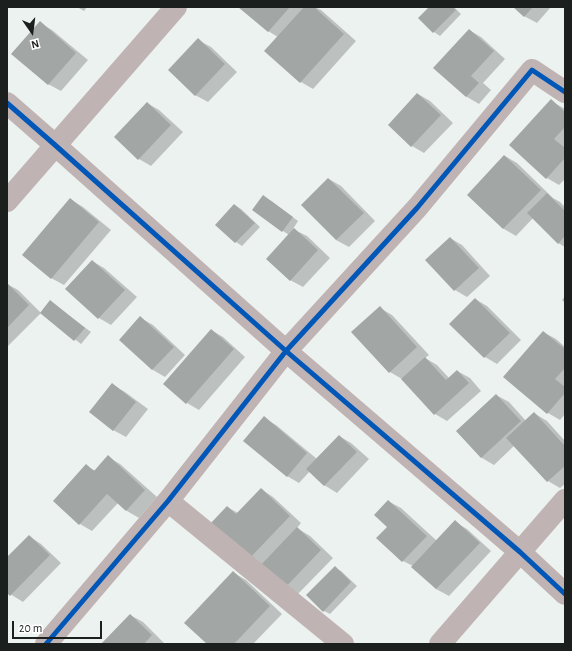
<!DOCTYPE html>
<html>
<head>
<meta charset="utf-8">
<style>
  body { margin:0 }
  #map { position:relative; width:572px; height:651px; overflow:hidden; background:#ecf2ef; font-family:"Alegreya Sans",sans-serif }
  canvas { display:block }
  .frame { position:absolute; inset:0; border:8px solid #1b201e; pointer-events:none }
  .north { position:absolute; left:12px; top:12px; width:40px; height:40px; -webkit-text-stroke:3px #fff; paint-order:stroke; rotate:166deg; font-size:11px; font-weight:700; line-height:16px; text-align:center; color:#1b201e }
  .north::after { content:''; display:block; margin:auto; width:14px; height:18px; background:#1b201e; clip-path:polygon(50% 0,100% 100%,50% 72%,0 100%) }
  .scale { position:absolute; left:12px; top:621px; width:90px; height:18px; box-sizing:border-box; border:2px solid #1b201e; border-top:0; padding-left:5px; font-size:12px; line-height:14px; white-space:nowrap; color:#1b201e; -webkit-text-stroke:3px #fff; paint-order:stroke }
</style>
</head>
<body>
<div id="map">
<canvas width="572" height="651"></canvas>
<div class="frame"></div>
<div class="north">N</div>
<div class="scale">20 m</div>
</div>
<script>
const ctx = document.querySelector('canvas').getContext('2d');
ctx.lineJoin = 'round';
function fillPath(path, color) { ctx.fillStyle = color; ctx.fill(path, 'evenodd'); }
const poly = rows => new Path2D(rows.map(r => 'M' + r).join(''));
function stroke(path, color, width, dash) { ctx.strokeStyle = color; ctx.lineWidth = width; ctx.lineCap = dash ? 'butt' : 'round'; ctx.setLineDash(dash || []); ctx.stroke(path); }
fillPath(poly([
  [77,7,87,7,84,11],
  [240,7,315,7,321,10,356,41,313,89,301,82,278,37,268,31],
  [431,7,454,7,461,14,440,36,434,32,419,18],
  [515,7,551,7,537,23,524,16],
  [40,23,52,30,88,60,61,91,48,84],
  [469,30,481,37,505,59,483,83,491,90,479,104,467,97,435,68],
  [198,40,211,47,237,72,208,102,195,95],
  [418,94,430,101,453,123,424,153,412,146],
  [551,101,565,109,565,179,559,185,547,178,510,145],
  [147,103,159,110,183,132,151,166,139,159],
  [505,156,517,163,553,198,560,202,565,207,565,247,558,243,533,218,516,236,504,229,468,195],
  [329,179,341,186,375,221,349,247,336,240],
  [70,199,83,207,111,230,64,285,51,278],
  [270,200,298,221,293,229,307,236,330,258,303,287,290,280,289,235,283,231],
  [235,205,241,209,260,227,242,246,236,242,217,225],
  [450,238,462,245,490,276,467,297,455,290],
  [92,261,104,268,137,297,111,325,99,318,66,289],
  [7,284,18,290,41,313,50,301,91,332,81,344,41,313,7,347],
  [565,296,565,303,562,300],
  [475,299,487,306,521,340,497,364,485,357],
  [380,308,392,315,429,355,425,358,437,365,449,378,457,371,470,378,481,391,447,421,435,414,402,379,390,372],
  [141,318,153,325,185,355,165,377,153,370,120,340],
  [211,330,223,337,245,357,199,410,187,403],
  [543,332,556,339,565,347,565,414,560,420,548,413,505,377],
  [113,385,125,392,148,409,126,437,113,430],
  [496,395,509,402,526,421,534,413,547,421,565,441,565,484,560,488,548,481,515,445,494,465,482,458,457,431],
  [264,418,276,425,317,459,339,436,351,443,369,459,337,493,324,485,310,471,299,483,287,476],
  [108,457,120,464,157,497,139,518,127,511,118,503,92,531,80,524,86,466,96,471],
  [261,489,273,497,301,523,297,528,310,536,333,558,295,597,249,559,227,507,238,513],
  [388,501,401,508,437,541,455,522,467,529,491,551,449,596,436,589,413,566,403,561],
  [29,536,41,544,61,563,23,602,7,592,7,559],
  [335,568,341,571,357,586,330,614,324,611],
  [234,573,246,580,282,614,253,644,208,644],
  [130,615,143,622,164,643,163,644,102,644]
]), '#0003');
fillPath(poly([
  [238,7,290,7,268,32],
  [304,7,314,7,344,34,300,83,264,51],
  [429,7,452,7,456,10,433,33,418,18],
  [513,7,533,7,524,17],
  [40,21,76,53,48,85,11,54],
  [469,29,494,51,471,76,479,83,466,97,433,68],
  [198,38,225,64,195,96,168,70],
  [417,93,441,115,411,147,388,125],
  [551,99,565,112,565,127,554,139,565,148,565,158,546,179,509,145],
  [147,102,171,125,138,160,114,137],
  [504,155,541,190,503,229,467,195],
  [328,178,364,213,336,240,301,205],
  [547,193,565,211,565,236,558,244,527,213],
  [263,195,293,217,282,232,252,210],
  [70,198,99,222,51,279,22,255],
  [234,204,255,223,235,243,215,225],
  [294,228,318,250,290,281,266,259],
  [450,237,479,268,454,291,425,260],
  [92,260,125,290,98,319,65,289],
  [7,283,29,305,7,328],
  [475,298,510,333,484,358,449,324],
  [50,300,85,328,74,341,40,313],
  [380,306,417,347,389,373,351,332],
  [140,316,174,347,152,370,119,340],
  [211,329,234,349,186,404,163,384],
  [543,331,565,349,565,368,555,379,565,387,565,393,547,414,503,377],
  [425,357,446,380,457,370,469,383,434,415,401,379],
  [112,383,136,402,113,431,89,412],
  [496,394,521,421,481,458,456,431],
  [534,412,565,446,565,466,547,482,506,438],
  [264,416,307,453,287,477,243,441],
  [339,435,357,452,324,486,306,469],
  [108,455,145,490,126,511,107,494,79,525,53,501,86,464,94,471],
  [261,488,290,516,248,560,210,524,227,506,236,514],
  [388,500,427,536,402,562,376,538,387,527,374,515],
  [455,520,480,543,436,589,411,567],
  [297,527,321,550,282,591,258,568],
  [29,535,50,555,10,596,7,593,7,557],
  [335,566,351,582,323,612,306,595],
  [233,571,270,606,234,644,207,644,184,623],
  [130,614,152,635,144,644,101,644]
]), '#a2a7a5');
stroke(poly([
  [7,103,55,145,286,351,520,552,565,594],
  [7,201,176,7],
  [168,501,343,644],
  [46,644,168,501,286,351,417,208,532,70,565,92],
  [440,644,565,500]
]), '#bfb3b3', 22);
stroke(poly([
  [7,103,55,145,286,351,520,552,565,594],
  [46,644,168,501,286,351,417,208,532,70,565,92]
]), '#0057b8', 5);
</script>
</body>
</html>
